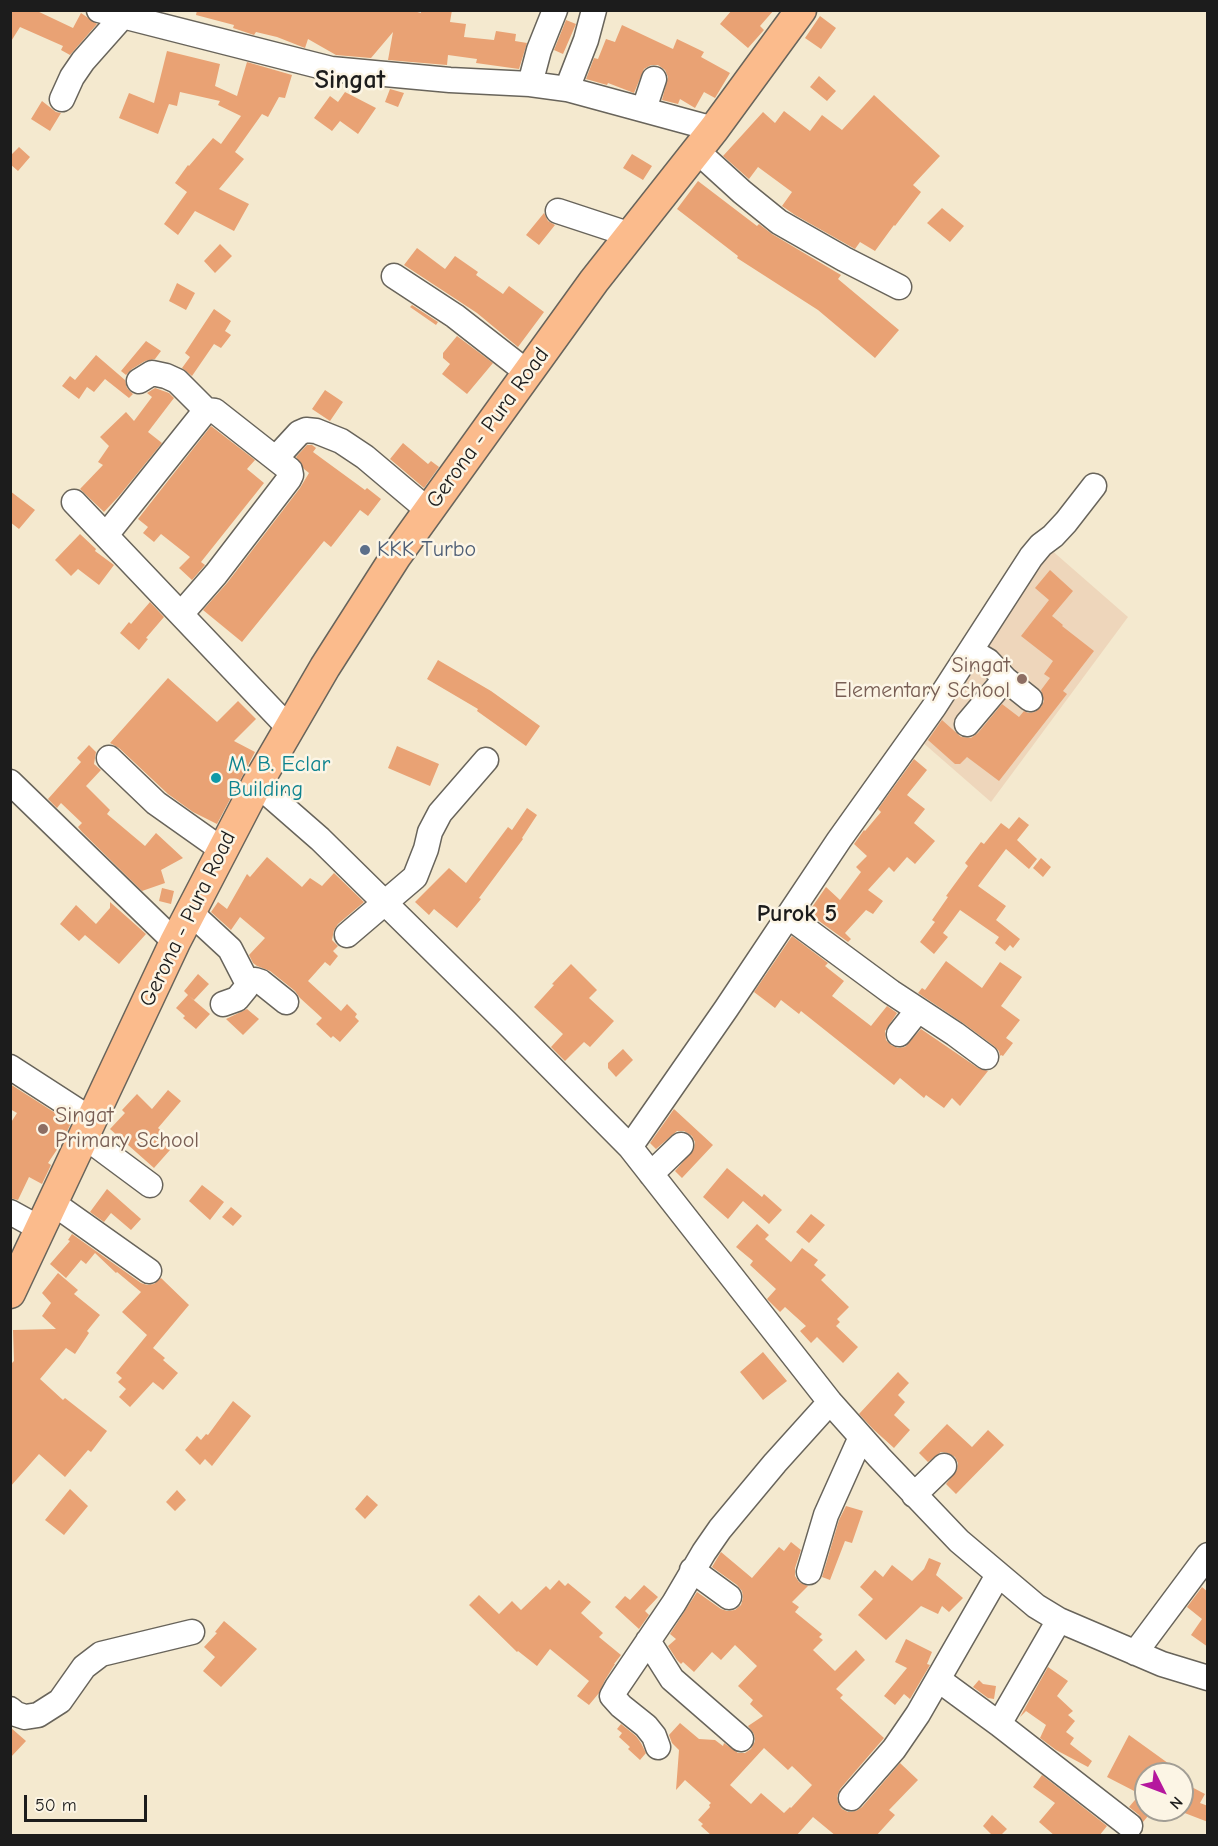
<!DOCTYPE html>
<html>
<head>
<meta charset="utf-8">
<style>
  body { margin:0 }
  #map { position:relative; width:1218px; height:1846px; overflow:hidden; background:#f4e9cf; font-family:"Comic Neue",sans-serif }
  canvas { display:block }
  .frame { position:absolute; inset:0; border:12px solid #1c1c1c; pointer-events:none }
  .north { position:absolute; left:1134px; top:1762px; width:60px; height:60px; box-sizing:border-box; background:#fcf5e5; border:2px solid #a29e95; border-radius:50%; rotate:132deg; font-size:16px; font-weight:700; line-height:24px; text-align:center; color:#1c1c1c }
  .north::after { content:''; display:block; margin:auto; width:21px; height:27px; background:#b5179e; clip-path:polygon(50% 0,100% 100%,50% 72%,0 100%) }
  .scale { position:absolute; left:24px; top:1795px; width:123px; height:27px; box-sizing:border-box; border:3px solid #1c1c1c; border-top:0; padding-left:8px; font-size:18px; line-height:21px; white-space:nowrap; color:#1c1c1c; -webkit-text-stroke:4px #fcf5e5; paint-order:stroke }
</style>
</head>
<body>
<div id="map">
<canvas width="1218" height="1846"></canvas>
<div class="frame"></div>
<div class="north">N</div>
<div class="scale">50 m</div>
</div>
<script>
const ctx = document.querySelector('canvas').getContext('2d');
ctx.lineJoin = 'round';
function fillPath(path, color) { ctx.fillStyle = color; ctx.fill(path, 'evenodd'); }
const poly = rows => new Path2D(rows.map(r => 'M' + r).join(''));
function stroke(path, color, width, dash) { ctx.strokeStyle = color; ctx.lineWidth = width; ctx.lineCap = dash ? 'butt' : 'round'; ctx.setLineDash(dash || []); ctx.stroke(path); }
function label(font, color, halo, rows, align = 'center') {
  ctx.font = font + ' "Comic Neue",sans-serif'; ctx.lineWidth = 5; ctx.setLineDash([]); ctx.textBaseline = 'middle'; ctx.strokeStyle = halo; ctx.fillStyle = color; for (const [text, x, y, turn = 0] of rows) {
    ctx.save(); ctx.translate(x, y); ctx.rotate((+turn || 0) * Math.PI / 180); ctx.textAlign = isNaN(turn) ? turn : align; if (halo) ctx.strokeText(text, 0, 0); ctx.fillText(text, 0, 0); ctx.restore();
  }
}
fillPath(poly([
  [1049,548,1128,617,991,802,921,741]
]), '#eed6bb');
fillPath(poly([
  [10,10,35,10,73,28,81,13,97,24,70,55,61,50,63,46,20,27,10,43],
  [197,10,410,10,421,13,421,10,452,10,450,22,466,24,464,37,494,40,496,31,516,34,515,41,527,43,519,69,476,63,477,59,448,55,447,65,388,60,393,32,371,58,336,55,308,39,305,48,277,37,256,32,254,35,233,28,234,25,196,15],
  [732,10,774,10,760,26,764,30,748,48,720,24],
  [820,16,836,28,821,49,805,38],
  [566,20,576,24,563,54,554,50],
  [622,25,673,49,677,39,704,52,701,57,730,73,715,98,704,92,695,108,680,99,678,104,662,100,668,77,665,70,658,65,651,65,644,69,634,93,608,83,607,85,586,79,594,58,598,59,606,39,615,42],
  [167,51,220,64,215,86,237,96,247,62,292,75,285,98,279,97,268,117,262,114,235,152,244,159,219,189,249,204,234,231,195,211,178,235,164,224,187,192,175,183,188,165,189,166,213,138,221,144,241,116,218,105,220,101,180,92,177,106,169,104,158,134,119,118,129,93,154,103],
  [819,76,836,91,827,101,810,87],
  [390,89,404,93,398,107,385,102],
  [345,92,376,108,358,134,340,121,332,131,314,118,330,96,338,102],
  [874,95,940,156,913,185,921,192,895,226,894,225,875,251,860,242,855,249,795,215,782,206,792,192,758,167,749,179,723,156,763,112,775,123,784,111,810,131,822,115,842,130],
  [42,101,56,112,61,113,50,131,31,119],
  [19,147,30,157,18,171,10,164,10,156],
  [632,154,652,166,643,180,623,168],
  [698,181,757,226,759,224,772,234,841,275,838,279,899,330,875,358,818,310,737,258,738,256,677,209],
  [942,208,964,226,950,242,927,223],
  [544,213,548,221,555,225,539,245,526,235],
  [220,244,232,256,215,273,204,261],
  [417,248,445,269,455,256,478,272,476,275,503,294,509,286,544,312,518,347,477,313,404,265],
  [177,283,195,293,186,310,169,301],
  [412,305,438,322,436,325,410,307],
  [214,309,231,321,225,331,231,335,221,348,214,344,192,376,182,368,190,357,185,353],
  [457,336,493,363,467,394,442,374,450,364,443,358,443,353],
  [146,341,161,351,155,359,145,361,132,369,126,375,121,371],
  [96,355,125,380,127,388,133,394,129,398,105,379,94,392,87,387,79,399,62,386,70,376,75,380],
  [155,388,169,393,174,398,148,432,162,443,119,496,104,512,80,489,103,465,98,462,109,446,100,437,126,412,134,421,152,397,147,393],
  [325,390,343,402,330,421,312,409],
  [211,426,255,460,247,469,264,483,201,562,205,565,192,580,179,568,190,557,161,534,154,542,143,533,148,527,138,519],
  [403,443,428,464,431,461,439,467,424,488,390,459],
  [307,445,312,445,316,448,313,452,365,490,367,488,381,499,368,516,360,510,331,547,324,541,242,642,203,610,227,583,300,488,309,473,304,469,296,457],
  [10,491,35,510,19,529,10,522],
  [80,534,96,549,95,551,114,565,99,585,78,569,71,576,55,560],
  [1050,570,1073,591,1052,616,1063,625,1062,626,1094,651,1063,691,1067,694,999,781,967,757,960,764,955,764,928,740,942,720,961,737,971,738,978,733,1002,704,1019,717,1024,711,1028,713,1035,712,1041,707,1044,701,1041,690,1050,678,1044,674,1053,661,1021,636,1049,600,1035,588],
  [150,602,164,617,146,638,148,639,139,650,120,633,129,622,131,624],
  [438,660,491,691,540,726,526,746,477,711,478,709,427,679],
  [168,678,217,722,238,701,256,719,234,741,255,752,217,824,193,812,168,794,119,748,110,743],
  [89,745,96,752,94,764,101,770,86,786,110,810,107,814,145,846,156,833,183,858,161,870,165,883,142,891,82,832,78,827,82,823,61,803,57,808,48,799,81,762,77,758],
  [397,746,439,764,430,786,388,768],
  [914,759,927,770,907,795,925,809,914,823,935,841,915,864,907,857,894,872,889,867,868,890,883,901,873,914,866,910,845,933,851,939,848,942,808,913,826,887,840,900,861,872,856,867,867,856,854,844,864,830,865,831,881,812,878,809],
  [527,808,537,815,522,838,523,839,479,898,481,899,457,928,434,909,429,915,415,902,449,868,466,883,508,827,512,830],
  [1019,817,1029,825,1017,840,1037,859,1029,869,1006,849,978,886,1006,906,996,920,1020,939,1013,948,1010,945,1005,951,995,943,999,937,960,910,943,933,948,937,934,954,920,942,935,922,932,920,948,897,946,896,968,866,965,863,981,842,984,844,1001,823,1009,829],
  [267,857,302,887,310,878,322,886,334,873,364,902,338,924,334,930,332,940,338,946,333,951,338,956,330,966,325,962,308,981,341,1011,347,1004,357,1014,355,1017,359,1021,340,1042,333,1036,331,1038,316,1024,322,1018,300,998,295,991,270,971,257,966,253,963,249,955,265,938,240,917,231,930,211,912,218,902,227,909,247,874,250,877],
  [1041,858,1051,867,1043,877,1033,868],
  [162,888,174,891,171,904,159,901],
  [110,902,146,934,119,964,85,935,79,941,60,924,76,905,96,924,110,908],
  [792,936,828,963,825,966,844,981,832,996,871,1026,887,1006,897,1013,885,1031,886,1040,891,1045,898,1048,905,1047,921,1029,978,1068,988,1071,960,1106,952,1098,944,1108,926,1095,924,1098,900,1078,894,1085,801,1011,799,1014,781,1000,775,1008,754,992],
  [946,961,982,988,1000,962,1022,977,1001,1006,1020,1020,1006,1038,1013,1043,1003,1056,1001,1055,1000,1056,999,1051,994,1046,963,1023,918,993,922,988,925,990],
  [571,964,597,990,589,998,614,1021,590,1047,584,1042,565,1061,551,1047,563,1034,534,1007,554,985,552,984],
  [198,974,209,984,194,1000,189,996,210,1014,196,1029,183,1018,185,1016,176,1008,188,995,184,991],
  [247,1009,259,1019,243,1035,226,1019],
  [623,1049,633,1060,616,1077,608,1068,608,1063],
  [10,1084,71,1123,62,1142,48,1163,51,1165,42,1184,29,1177,18,1200,10,1198,10,1124,17,1113,10,1109],
  [168,1090,181,1101,158,1128,170,1139,164,1144,170,1150,154,1168,110,1129,125,1113,122,1110,137,1094,152,1109],
  [674,1109,713,1145,682,1178,675,1171,694,1149,695,1142,692,1136,684,1131,677,1131,656,1149,650,1143],
  [727,1168,762,1197,764,1194,782,1210,769,1224,743,1201,728,1219,703,1197],
  [202,1185,224,1202,210,1220,189,1201],
  [107,1189,141,1219,131,1230,111,1213,104,1222,90,1212],
  [231,1207,242,1216,233,1226,222,1217],
  [811,1214,825,1225,809,1243,796,1232],
  [757,1224,769,1235,765,1239,791,1262,802,1248,818,1260,814,1265,826,1275,821,1280,849,1307,837,1319,840,1322,836,1326,858,1347,843,1363,817,1337,811,1343,800,1331,806,1326,785,1307,780,1312,767,1299,776,1289,750,1265,753,1261,736,1247],
  [72,1234,141,1283,147,1285,154,1284,161,1278,189,1305,153,1348,165,1358,163,1360,178,1373,163,1390,153,1382,130,1407,119,1397,126,1389,118,1382,122,1378,116,1373,147,1335,122,1312,141,1292,117,1272,116,1273,95,1253,86,1264,81,1260,66,1278,50,1264,70,1241,68,1240],
  [58,1273,78,1290,74,1294,100,1315,87,1331,89,1333,75,1354,66,1348,40,1379,63,1400,65,1398,107,1431,91,1452,88,1450,65,1477,39,1454,10,1487,10,1365,14,1361,13,1330,56,1329,42,1316,51,1303,42,1293],
  [763,1352,787,1381,763,1400,740,1372],
  [898,1372,909,1383,898,1395,905,1402,894,1415,910,1430,894,1448,873,1429,859,1414],
  [233,1401,251,1416,212,1466,205,1459,200,1465,185,1450,197,1436,201,1440,206,1434,208,1435],
  [947,1424,972,1447,988,1430,1004,1445,956,1494,946,1484,957,1470,958,1463,955,1457,948,1453,941,1452,928,1462,919,1453],
  [70,1489,88,1506,64,1535,45,1520],
  [177,1490,186,1500,175,1511,166,1502],
  [367,1495,378,1505,365,1519,355,1509],
  [846,1506,863,1511,852,1543,845,1541,830,1580,822,1577,839,1520],
  [791,1542,801,1550,795,1568,795,1576,799,1582,808,1586,792,1602,799,1607,795,1612,822,1634,819,1637,823,1640,813,1650,835,1671,856,1650,865,1660,836,1689,843,1695,840,1698,884,1738,840,1789,837,1796,838,1803,842,1809,848,1812,856,1811,862,1807,900,1763,918,1780,889,1810,895,1815,876,1836,836,1836,813,1817,796,1836,712,1836,701,1826,703,1824,698,1820,710,1807,709,1805,711,1803,685,1780,676,1790,679,1750,672,1743,669,1735,680,1723,699,1739,715,1740,723,1746,724,1743,738,1753,745,1753,751,1749,755,1741,754,1734,748,1726,763,1716,750,1704,753,1700,738,1686,757,1666,735,1645,721,1660,712,1652,694,1672,683,1662,681,1664,677,1660,668,1646,676,1639,670,1634,697,1592,721,1609,727,1611,735,1610,741,1605,743,1598,742,1591,737,1585,712,1567,721,1552,752,1578,779,1547,784,1551],
  [764,1748,788,1770,792,1766,812,1785,791,1808,790,1807,784,1813,761,1793,751,1804,730,1785],
  [929,1558,941,1563,936,1575,963,1598,949,1612,942,1606,938,1614,921,1606,886,1640,858,1615,873,1599,860,1587,875,1570,883,1577,892,1565,912,1581,924,1569],
  [559,1580,565,1586,568,1583,591,1602,581,1613,603,1633,599,1637,621,1655,614,1664,615,1664,605,1680,599,1693,589,1705,577,1696,589,1681,550,1649,537,1666,518,1651,517,1652,469,1605,479,1595,499,1614,512,1601,521,1610,546,1586,550,1590],
  [644,1585,658,1597,645,1611,649,1615,639,1629,615,1607,625,1596,630,1600],
  [1202,1587,1208,1592,1208,1647,1191,1635,1202,1619,1187,1607],
  [224,1621,257,1649,221,1687,203,1671,215,1657,204,1647,217,1633,215,1632],
  [906,1639,932,1652,927,1664,930,1665,910,1699,904,1694,895,1705,884,1696,907,1668,895,1662],
  [1048,1667,1068,1681,1057,1696,1073,1711,1068,1715,1075,1721,1066,1732,1074,1738,1070,1744,1092,1761,1088,1767,1056,1750,1040,1738,1046,1725,1026,1711,1020,1717],
  [979,1680,983,1684,996,1686,994,1699,988,1698,973,1687],
  [621,1724,636,1736,641,1743,646,1753,640,1760,628,1749,630,1747,619,1737,622,1733,617,1729],
  [10,1727,26,1741,10,1758],
  [1129,1735,1172,1766,1166,1774,1146,1774,1146,1810,1153,1810,1143,1822,1139,1815,1129,1807,1140,1794,1107,1777],
  [1042,1775,1107,1826,1099,1836,1055,1836,1039,1822,1055,1803,1033,1787],
  [1182,1782,1205,1794,1200,1803,1208,1806,1208,1822,1182,1812],
  [992,1815,1007,1829,1000,1836,993,1836,983,1826]
]), '#e9a274');
const minor = poly([
  [99,10,331,69,450,80,530,84,567,89,714,129],
  [530,84,539,50,555,10],
  [567,89,586,40,594,10],
  [62,99,72,77,83,61,122,17],
  [644,109,654,79],
  [697,151,742,192,779,222,844,259,899,287],
  [558,211,631,235],
  [394,276,455,316,528,373],
  [139,381,152,373,166,376,177,381,206,410],
  [276,458,299,433,306,430,316,431,341,441,365,457,429,511],
  [74,502,289,728],
  [106,535,206,410,215,411,290,470,291,475,289,479,216,574,181,614],
  [971,651,988,661,1005,679,1030,699],
  [967,724,1005,679],
  [109,758,156,803,221,849],
  [10,782,175,942],
  [257,784,320,839,506,1022,630,1147,830,1402,879,1457,959,1541,1036,1606,1059,1620,1162,1664,1208,1678],
  [190,912,230,949,247,982,246,988,237,999,223,1004],
  [788,916,891,992,955,1034,986,1057],
  [347,935,415,877,426,849,430,832,440,813,486,760],
  [247,982,255,980,261,982,286,1002],
  [899,1034,918,1010],
  [10,1067,92,1120],
  [84,1136,150,1185],
  [630,1147,726,1009,839,840,934,707,1031,557,1041,545,1053,536,1066,522,1094,486],
  [651,1174,681,1145],
  [53,1203,149,1271],
  [10,1212,41,1229],
  [914,1495,944,1466],
  [692,1570,729,1597],
  [809,1572,826,1515,861,1437],
  [1059,1620,999,1724,1130,1826],
  [648,1641,672,1679,741,1739],
  [1135,1653,1208,1555],
  [939,1680,999,1724],
  [10,1709,16,1714,25,1717,38,1715,60,1701,84,1667,101,1654,192,1632],
  [658,1747,654,1736,646,1726,621,1706,612,1696,617,1687,674,1603,704,1552,720,1529,775,1463,830,1402],
  [851,1798,894,1749,918,1714,998,1575]
]);
const major = poly([
  [10,1293,175,942,257,784,325,667,396,556,511,396,594,281,714,129,801,10]
]);
stroke(minor, '#68645b', 27);
stroke(major, '#68645b', 33);
stroke(minor, '#fff', 24);
stroke(major, '#fbbb8c', 30);
for (const [x, y, r, color] of [
  [365,550,6,"#5c6f8a"],
  [1022,679,6,"#8d6e63"],
  [216,778,6,"#0f9aa8"],
  [43,1129,6,"#8d6e63"]
]) { const dot = new Path2D(); dot.arc(x, y, r, 0, 2 * Math.PI); ctx.fillStyle = color; ctx.fill(dot); stroke(dot, '#fcf5e5', 2); }
label('22px', '#1c1c1c', '#fcf5e5', [
  ["Gerona - Pura Road",488,428,-54],
  ["Gerona - Pura Road",188,919,-64]
]);
label('22px', '#4e5e75', '#fcf5e5', [
  ["KKK Turbo",377,550]
], 'left');
label('22px', '#785e54', '#fcf5e5', [
  ["Singat",1010,666],
  ["Elementary School",1010,691],
  ["Singat",55,1116,"left"],
  ["Primary School",55,1141,"left"]
], 'right');
label('22px', '#0d838f', '#fcf5e5', [
  ["M. B. Eclar",228,765],
  ["Building",228,790]
], 'left');
label('bold 24px', '#1c1c1c', '#fcf5e5', [
  ["Purok 5",797,914]
]);
label('bold 26px', '#1c1c1c', '#fcf5e5', [
  ["Singat",350,81]
]);
</script>
</body>
</html>
